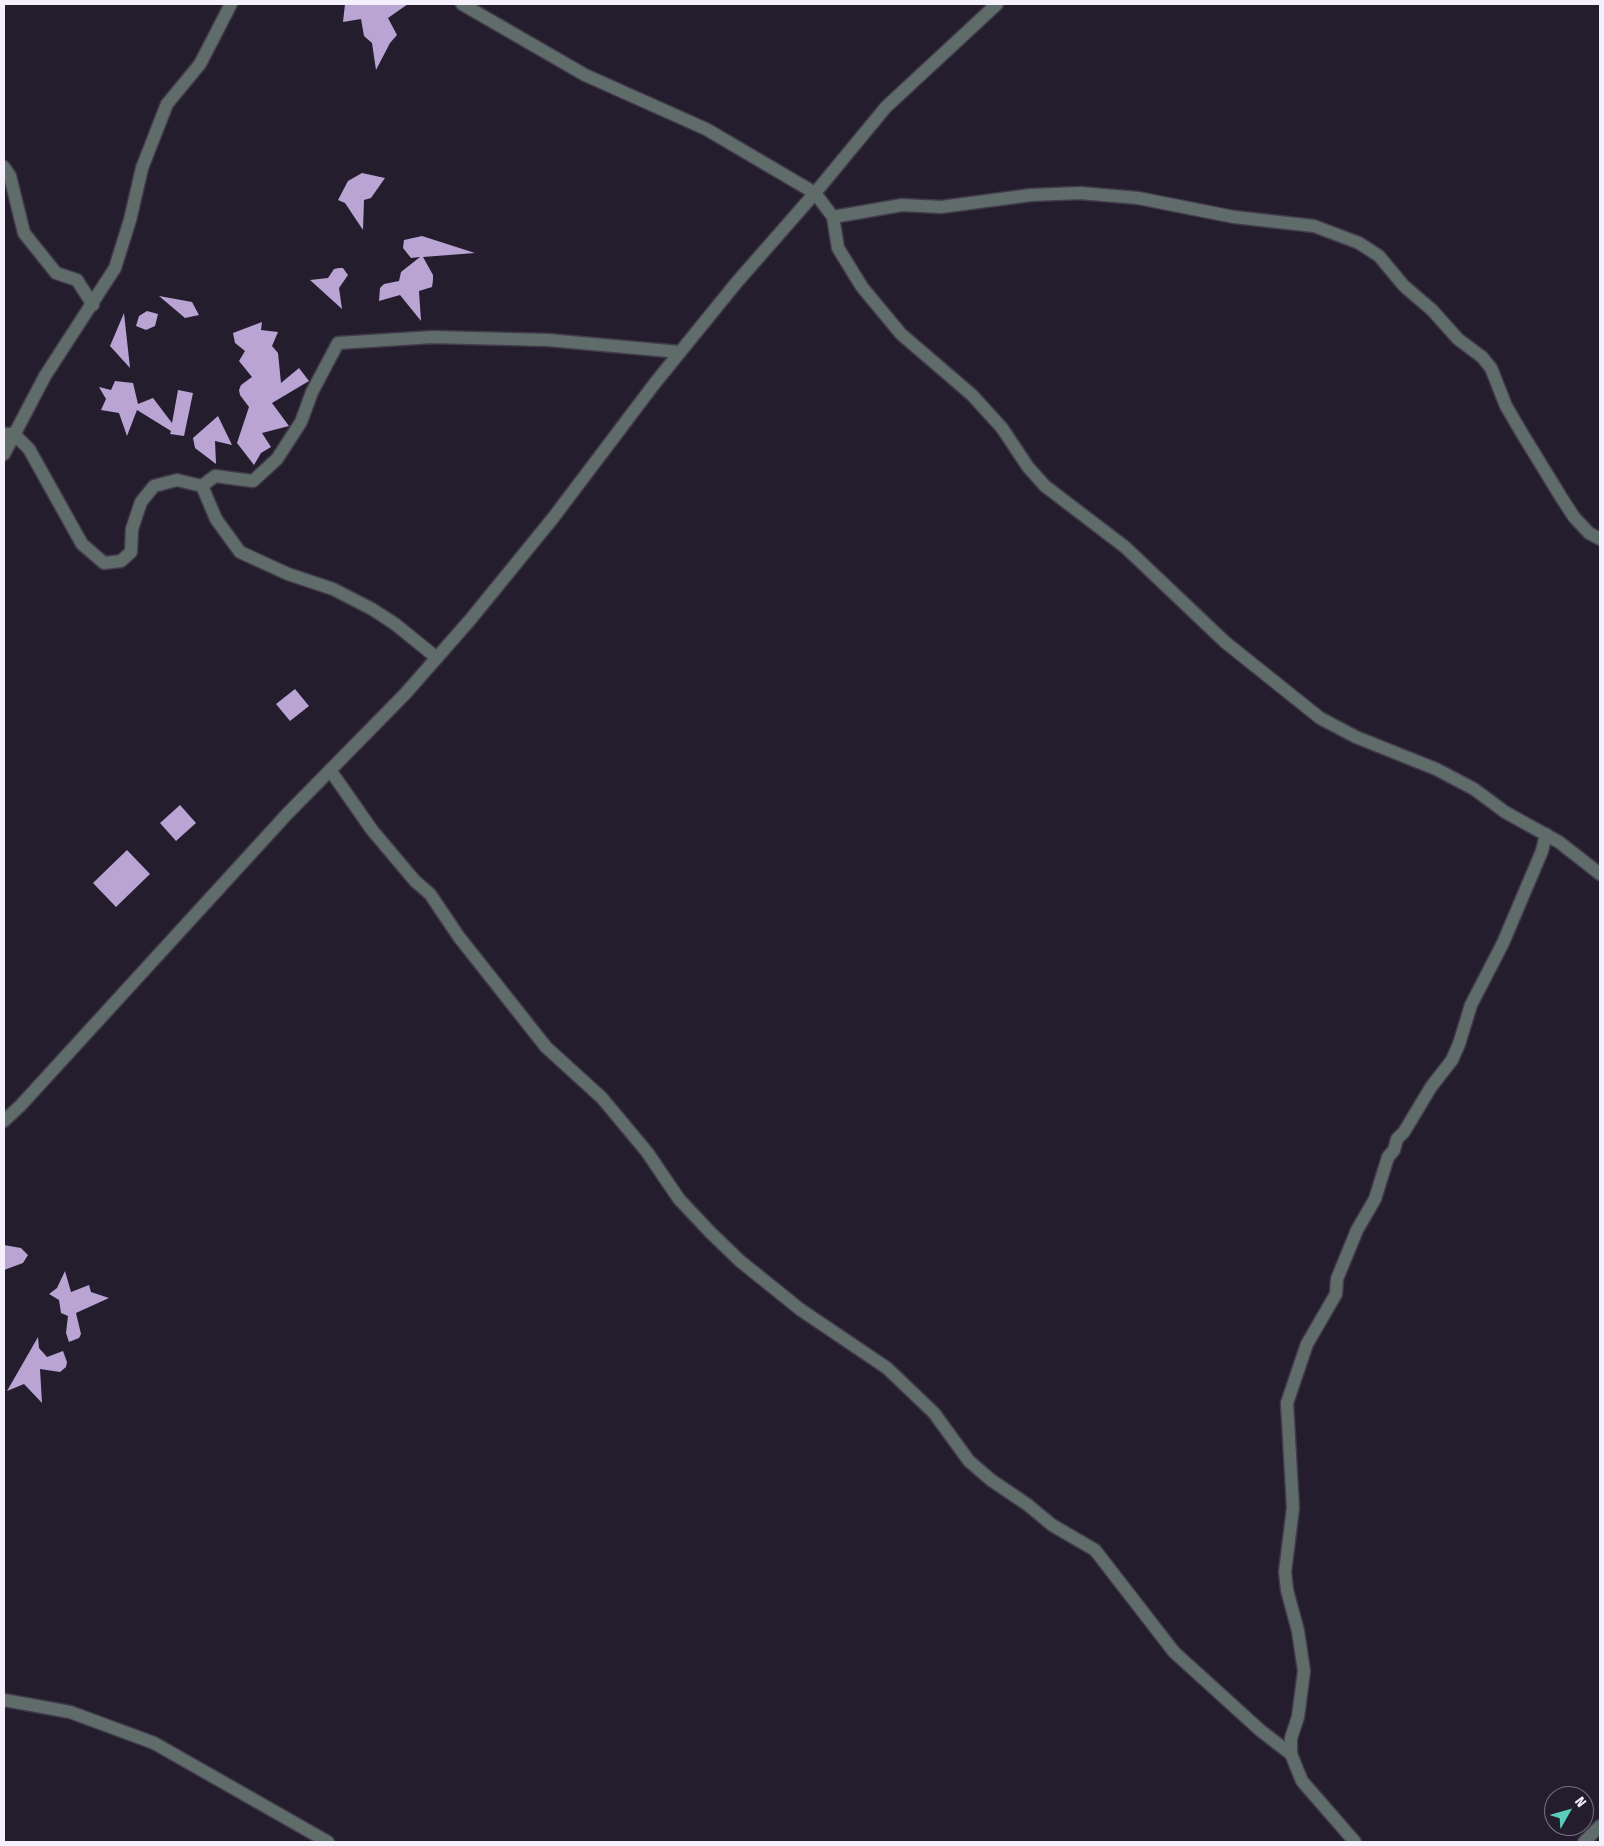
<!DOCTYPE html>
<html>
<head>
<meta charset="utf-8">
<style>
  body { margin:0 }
  #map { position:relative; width:1604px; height:1846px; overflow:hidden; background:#241d2e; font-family:"Fira Sans Condensed",sans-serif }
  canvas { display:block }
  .frame { position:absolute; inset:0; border:5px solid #f5f1fc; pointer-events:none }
  .north { position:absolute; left:1544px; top:1786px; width:50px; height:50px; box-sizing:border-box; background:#241d2e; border:1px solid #787280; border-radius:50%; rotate:52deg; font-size:14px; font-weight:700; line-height:20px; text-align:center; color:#f5f1fc }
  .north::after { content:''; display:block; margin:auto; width:18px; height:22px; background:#5acebd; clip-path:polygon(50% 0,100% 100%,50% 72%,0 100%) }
</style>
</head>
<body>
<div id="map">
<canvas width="1604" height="1846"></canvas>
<div class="frame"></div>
<div class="north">N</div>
</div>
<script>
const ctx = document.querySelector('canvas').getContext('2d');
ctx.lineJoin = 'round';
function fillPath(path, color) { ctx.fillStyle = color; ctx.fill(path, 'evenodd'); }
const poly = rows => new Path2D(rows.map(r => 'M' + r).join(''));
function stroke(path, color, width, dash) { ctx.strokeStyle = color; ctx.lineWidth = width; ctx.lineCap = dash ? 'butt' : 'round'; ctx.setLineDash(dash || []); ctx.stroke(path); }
fillPath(poly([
  [345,4,408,4,388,18,397,35,390,43,376,70,372,43,364,36,361,19,343,22],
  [362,173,385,178,371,198,364,200,363,230,345,203,338,200,348,181],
  [422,236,475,253,423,257,433,275,433,280,432,287,419,291,421,321,400,295,379,301,380,288,384,284,399,281,401,272,420,257,411,258,403,248,404,240],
  [339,268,343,268,348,275,339,288,342,309,310,280,328,278,334,269],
  [159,296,192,302,199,315,185,318],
  [147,311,158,314,155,326,146,330,136,326,139,316],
  [124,313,130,368,110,346],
  [262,322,261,330,278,332,272,346,278,353,281,383,299,368,309,381,272,403,289,426,262,433,271,447,261,453,254,465,237,443,249,407,240,395,239,390,241,385,252,377,239,361,245,351,235,343,233,333],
  [115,381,133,383,138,404,153,398,172,423,178,390,193,393,184,436,170,434,171,431,137,410,127,436,119,413,101,410,106,399,99,387,111,390],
  [218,416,232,445,215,441,216,464,195,448,193,438],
  [295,689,309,706,290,721,276,704],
  [180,805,196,823,176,841,160,823],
  [127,850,150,874,116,907,93,883],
  [4,1245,21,1248,28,1255,23,1263,4,1270],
  [65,1271,71,1292,89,1285,91,1292,109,1298,76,1313,81,1334,79,1338,69,1342,66,1333,68,1316,61,1313,59,1300,49,1294,57,1288],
  [38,1337,39,1348,47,1357,63,1351,67,1362,66,1367,60,1372,40,1369,42,1403,24,1384,7,1391]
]), '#b9a4d3');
const minor = poly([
  [462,4,585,75,706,129,815,193,833,217,838,248,862,287,901,334,972,395,1002,428,1028,467,1045,486,1125,547,1225,642,1320,718,1356,737,1436,769,1474,789,1505,812,1559,842,1600,874],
  [4,167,10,176,24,233,56,273,77,280,93,305],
  [833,217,902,205,941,207,1031,195,1080,193,1138,198,1234,217,1314,226,1359,243,1379,256,1404,286,1432,310,1458,339,1482,357,1491,368,1506,406,1523,435,1561,497,1574,517,1589,533,1600,539],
  [4,434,14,434,29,449,82,544,104,563,121,561,131,552,132,529,141,502,154,486,177,480,202,486,216,519,240,552,288,574,333,589,372,609,395,624,437,658],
  [4,454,45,376,115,268,130,220,142,168,167,104,200,64,231,4],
  [202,486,215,476,253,481,277,459,301,422,312,392,338,343,433,337,548,340,680,352],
  [330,770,372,830,415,881,430,894,459,937,546,1047,602,1098,647,1152,679,1199,710,1232,740,1261,801,1310,887,1368,934,1413,969,1461,991,1480,1028,1505,1052,1525,1095,1550,1174,1652,1261,1731,1291,1754,1302,1781,1355,1842],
  [4,1121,21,1105,288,813,405,694,470,620,553,518,655,383,737,282,815,193,886,107,997,4],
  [4,1700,70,1712,154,1743,328,1842],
  [1291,1754,1291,1738,1298,1717,1304,1671,1298,1631,1287,1590,1285,1572,1293,1508,1287,1403,1307,1344,1336,1294,1337,1279,1357,1230,1375,1199,1388,1157,1394,1150,1397,1139,1404,1132,1431,1087,1452,1060,1459,1044,1471,1005,1503,943,1542,851,1546,834],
  [1584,1842,1600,1826]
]);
stroke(minor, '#413b4b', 15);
stroke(minor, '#606c6a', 12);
</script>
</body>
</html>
